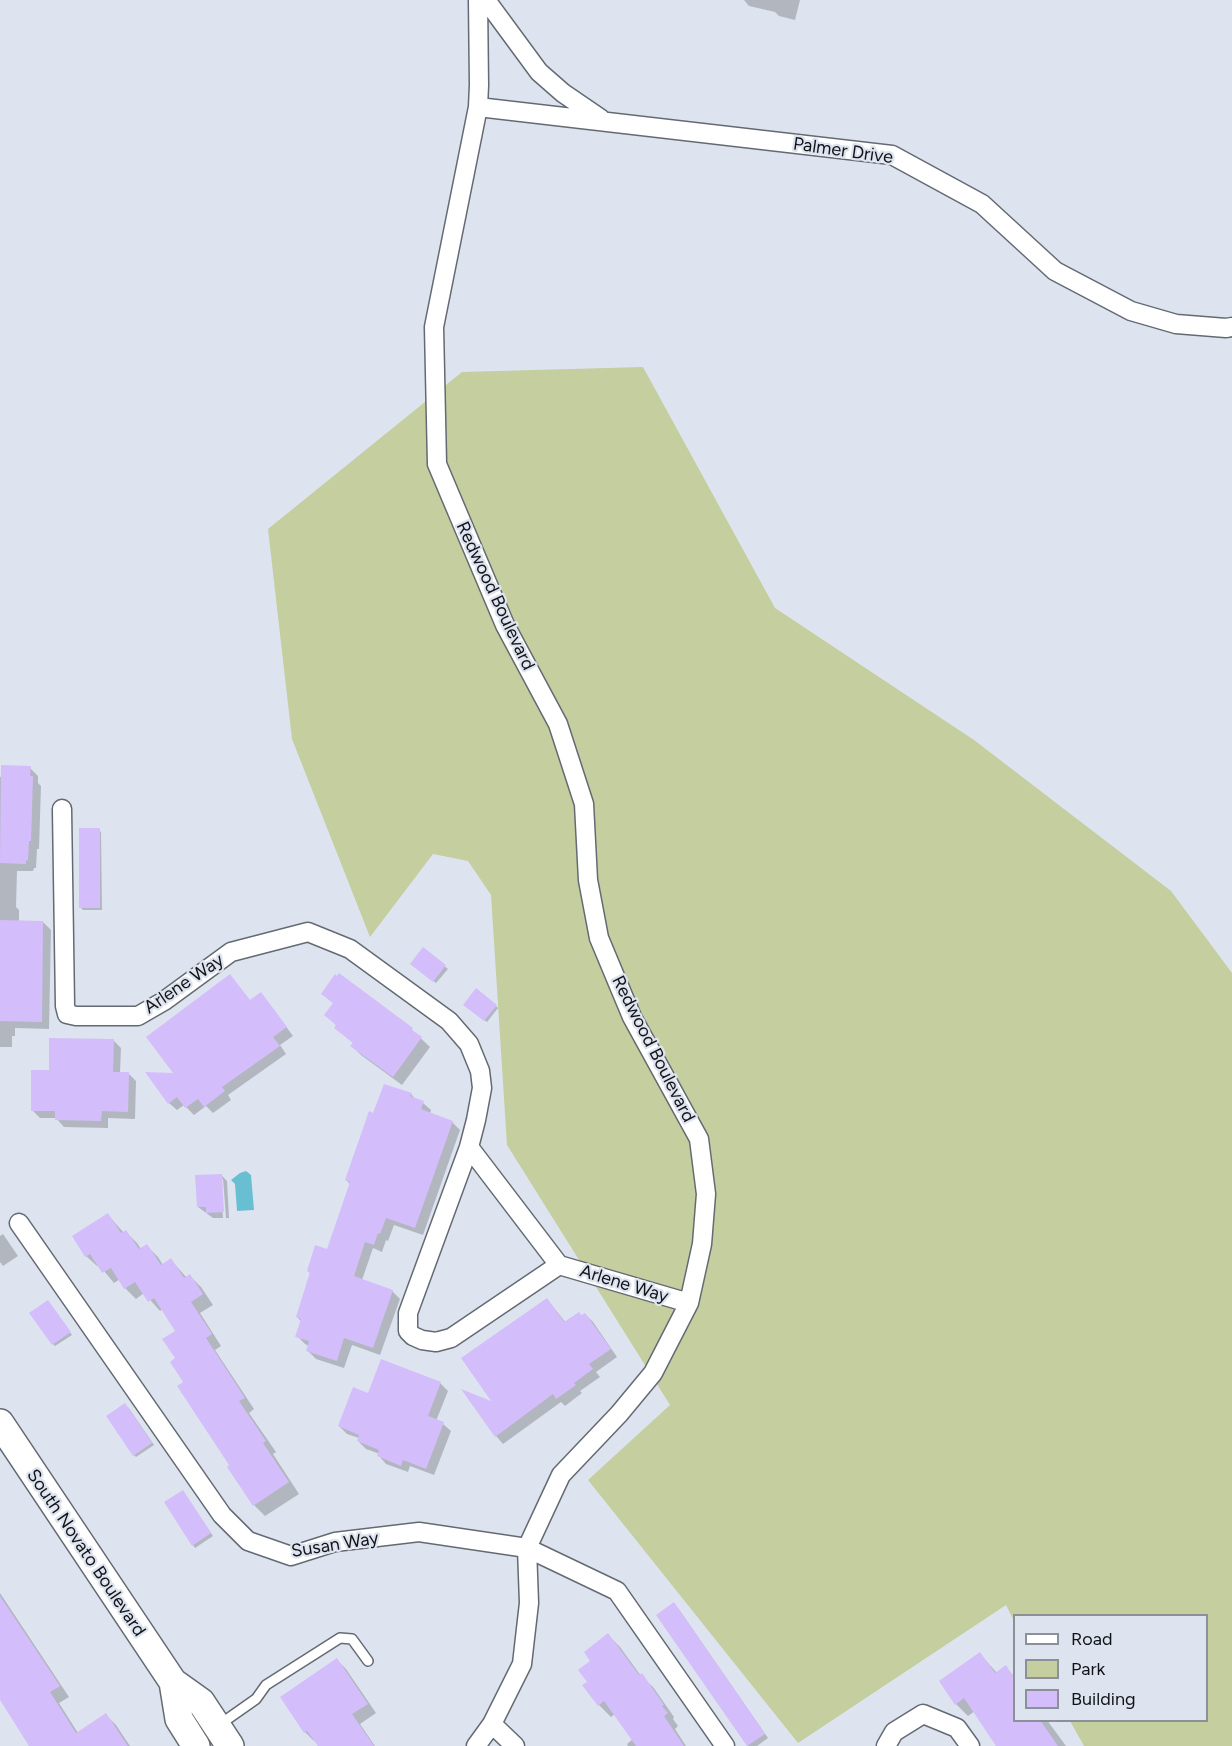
<!DOCTYPE html>
<html>
<head>
<meta charset="utf-8">
<style>
  body { margin:0 }
  #map { position:relative; width:1232px; height:1746px; overflow:hidden; background:#dee4ef; font-family:Figtree,sans-serif }
  canvas { display:block }
  .legend { position:absolute; left:1013px; top:1614px; width:195px; height:108px; box-sizing:border-box; background:#dee4ef; border:2px solid #8c9099; margin:0; padding:8px 10px; list-style:none; font-size:18px; color:#111317 }
  .legend li { display:flex; align-items:center; gap:12px; height:30px }
  .legend b { width:30px; border:2px solid #8c9099 }
</style>
</head>
<body>
<div id="map">
<canvas width="1232" height="1746"></canvas>
<ul class="legend">
<li><b style="height:8px;background:#fff"></b>Road</li>
<li><b style="height:16px;background:#c4ce9f"></b>Park</li>
<li><b style="height:16px;background:#d3bdfb"></b>Building</li>
</ul>
</div>
<script>
const ctx = document.querySelector('canvas').getContext('2d');
ctx.lineJoin = 'round';
function fillPath(path, color) { ctx.fillStyle = color; ctx.fill(path, 'evenodd'); }
const poly = rows => new Path2D(rows.map(r => 'M' + r).join(''));
function stroke(path, color, width, dash) { ctx.strokeStyle = color; ctx.lineWidth = width; ctx.lineCap = dash ? 'butt' : 'round'; ctx.setLineDash(dash || []); ctx.stroke(path); }
function label(font, color, halo, rows, align = 'center') {
  ctx.font = font + ' Figtree,sans-serif'; ctx.lineWidth = 4.5; ctx.setLineDash([]); ctx.textBaseline = 'middle'; ctx.strokeStyle = halo; ctx.fillStyle = color; for (const [text, x, y, turn = 0] of rows) {
    ctx.save(); ctx.translate(x, y); ctx.rotate((+turn || 0) * Math.PI / 180); ctx.textAlign = isNaN(turn) ? turn : align; if (halo) ctx.strokeText(text, 0, 0); ctx.fillText(text, 0, 0); ctx.restore();
  }
}
fillPath(poly([
  [643,367,775,608,974,740,1171,891,1232,973,1232,1746,1084,1746,1070,1721,1206,1720,1206,1616,1014,1616,1014,1621,1006,1605,798,1743,588,1480,670,1405,507,1145,491,895,468,861,433,854,370,937,292,739,268,529,462,372]
]), '#c4ce9f');
fillPath(poly([
  [246,1171,251,1175,254,1210,237,1211,235,1184,231,1180,240,1173]
]), '#68bfd2');
fillPath(poly([
  [744,0,800,0,795,20,779,16,775,12,749,6],
  [30,768,38,776,38,783,41,786,39,849,37,849,36,868,34,868,33,871,17,871,16,907,19,910,19,922,43,922,51,930,49,1029,15,1028,15,1036,12,1036,12,1047,0,1047,0,777],
  [99,830,101,832,102,910,83,910,81,908],
  [423,949,448,969,436,983,414,966],
  [339,975,412,1030,430,1047,402,1085,361,1055,352,1046,354,1044,336,1028,337,1026,326,1015,334,1004,323,994],
  [251,1001,268,1002,293,1036,280,1045,286,1054,228,1095,231,1100,213,1113,206,1106,194,1115,184,1105,177,1110,169,1103,176,1075],
  [496,1006,498,1008,487,1022,467,1007],
  [113,1040,121,1048,120,1073,128,1073,136,1081,135,1119,108,1118,108,1128,64,1127,56,1118,40,1118,32,1110,50,1072],
  [411,1094,416,1100,423,1103,431,1110,430,1114,452,1122,460,1130,423,1235,394,1225,388,1241,386,1240,382,1252,373,1248,362,1280,392,1291,400,1299,380,1355,352,1345,344,1368,316,1359,308,1351,309,1346,305,1344,297,1336,302,1322,297,1317,311,1274,308,1271,328,1251,351,1185,346,1180,374,1115],
  [221,1175,227,1181,229,1218,226,1218,223,1179,220,1179,223,1218,213,1218,198,1207],
  [108,1215,124,1233,126,1232,137,1243,141,1249,147,1246,158,1257,163,1265,171,1260,187,1278,190,1276,201,1287,213,1305,200,1313,221,1346,215,1350,254,1409,249,1413,276,1452,273,1454,299,1494,265,1516,254,1505,229,1467,231,1466,185,1382,177,1359,177,1331,163,1309,160,1311,144,1293,136,1299,125,1288,120,1279,114,1283,99,1265,97,1266,86,1256],
  [3,1234,18,1256,3,1266,0,1262,0,1236],
  [547,1299,566,1323,585,1314,593,1322,617,1357,596,1372,600,1377,580,1391,582,1393,565,1406,561,1402,503,1444,496,1436,465,1392,495,1404],
  [50,1304,72,1335,55,1346,53,1344],
  [440,1383,448,1391,436,1421,443,1424,451,1431,434,1475,410,1466,408,1472,386,1464,379,1456,380,1454,366,1449,358,1441,359,1438,347,1434,339,1426,369,1395],
  [128,1407,154,1445,136,1457,134,1455],
  [185,1494,213,1536,195,1548,193,1545],
  [0,1593,69,1697,59,1703,78,1733,106,1715,116,1725,130,1746,31,1746,0,1699],
  [678,1608,768,1738,757,1746,748,1746,658,1615],
  [608,1635,620,1647,641,1676,653,1687,674,1717,673,1719,678,1726,675,1729,686,1746,628,1746,627,1744,633,1739,615,1714,611,1717,599,1705,589,1682,593,1661],
  [980,1654,997,1673,1005,1667,1014,1676,1014,1720,1047,1720,1066,1746,998,1746,975,1711,968,1716,956,1704],
  [337,1660,346,1669,376,1713,360,1724,375,1746,320,1746,315,1740,314,1741,305,1732]
]), '#0003');
fillPath(poly([
  [1,765,31,766,30,776,33,776,31,841,29,841,28,861,26,860,26,864,0,863],
  [79,828,100,828,100,908,79,908],
  [0,920,43,921,42,1022,0,1021],
  [423,947,446,965,433,982,410,964],
  [339,973,413,1028,412,1030,422,1037,393,1077,350,1046,353,1043,334,1028,336,1025,324,1015,333,1003,321,994,335,974,337,976],
  [230,974,250,1000,261,992,287,1027,273,1037,280,1046,222,1087,225,1091,204,1107,198,1099,185,1108,177,1097,168,1104,145,1072,173,1073,146,1037],
  [476,988,497,1005,484,1021,463,1005],
  [49,1038,114,1039,113,1072,129,1072,128,1112,102,1111,101,1121,55,1120,55,1111,31,1111,31,1070,49,1070],
  [384,1084,412,1093,410,1096,424,1101,421,1109,453,1121,415,1228,386,1218,380,1234,378,1233,374,1245,365,1242,354,1276,393,1290,373,1348,344,1338,337,1361,306,1351,309,1341,295,1337,301,1319,296,1317,310,1272,307,1271,315,1245,327,1249,350,1182,345,1180,369,1111,373,1113],
  [222,1174,224,1212,206,1213,206,1207,197,1207,195,1175],
  [108,1213,121,1233,126,1230,139,1249,147,1244,161,1265,171,1258,184,1278,190,1274,203,1294,191,1302,212,1334,206,1338,245,1398,239,1401,266,1441,263,1443,289,1482,253,1506,227,1467,229,1465,177,1386,183,1382,170,1362,175,1358,162,1339,175,1331,154,1298,148,1302,135,1282,124,1289,111,1268,102,1273,90,1254,85,1257,72,1236],
  [547,1298,564,1322,579,1312,581,1315,585,1313,611,1349,589,1364,593,1369,574,1383,576,1385,556,1399,553,1394,495,1437,461,1389,491,1401,461,1358],
  [48,1300,71,1332,52,1345,29,1313],
  [381,1359,441,1382,428,1416,444,1422,426,1469,403,1460,401,1466,377,1456,379,1450,357,1441,359,1435,338,1426,353,1387,368,1393],
  [125,1403,152,1443,133,1456,106,1416],
  [183,1490,211,1533,192,1546,164,1502],
  [0,1596,60,1686,50,1692,76,1733,106,1713,128,1746,29,1746,0,1700],
  [674,1602,765,1734,747,1746,656,1615],
  [608,1633,639,1675,642,1673,664,1705,662,1706,668,1713,664,1716,684,1746,636,1746,604,1701,598,1706,582,1685,587,1682,578,1670,590,1661,584,1652],
  [980,1652,995,1673,1006,1665,1014,1678,1014,1720,1040,1720,1058,1746,996,1746,964,1698,955,1705,939,1681],
  [337,1658,368,1704,352,1714,374,1746,318,1746,307,1731,304,1733,280,1697]
]), '#d3bdfb');
const lane = poly([
  [219,1725,256,1699,266,1685,340,1638,352,1639,368,1661]
]);
const street = poly([
  [486,0,539,72,563,93,601,119],
  [478,107,892,155,982,204,1055,271,1131,311,1176,324,1226,328,1232,327],
  [62,809,65,1006,67,1014,76,1016,138,1016,164,1001,231,952,308,932,350,949,449,1021,469,1044,480,1071,482,1088,476,1120,469,1147,408,1313,408,1331,413,1336,422,1340,436,1342,451,1338,559,1265],
  [469,1147,559,1265,689,1303],
  [19,1223,222,1515,248,1541,291,1556,335,1542,419,1532,527,1548,617,1591,725,1746],
  [492,1724,515,1746],
  [476,1746,492,1724,522,1664,529,1603,527,1548,561,1475,619,1414,653,1373,689,1303,702,1244,706,1194,699,1139,632,1017,599,938,588,880,584,804,558,724,505,625,437,464,434,327,478,107,479,85,478,0],
  [886,1746,894,1732,923,1714,957,1728,970,1746]
]);
const secondary = poly([
  [0,1423,173,1682,201,1702,230,1746],
  [173,1682,179,1719,196,1746]
]);
stroke(lane, '#646a73', 12);
stroke(street, '#646a73', 21);
stroke(secondary, '#646a73', 30);
stroke(lane, '#fff', 9);
stroke(street, '#fff', 18);
stroke(secondary, '#fff', 27);
label('18px', '#111317', '#dee4ef', [
  ["Palmer Drive",843,151,8],
  ["Redwood Boulevard",495,596,65],
  ["Arlene Way",184,984,-34],
  ["Redwood Boulevard",653,1049,63],
  ["Arlene Way",624,1284,17],
  ["Susan Way",335,1545,-9],
  ["South Novato Boulevard",86,1553,56]
]);
</script>
</body>
</html>
